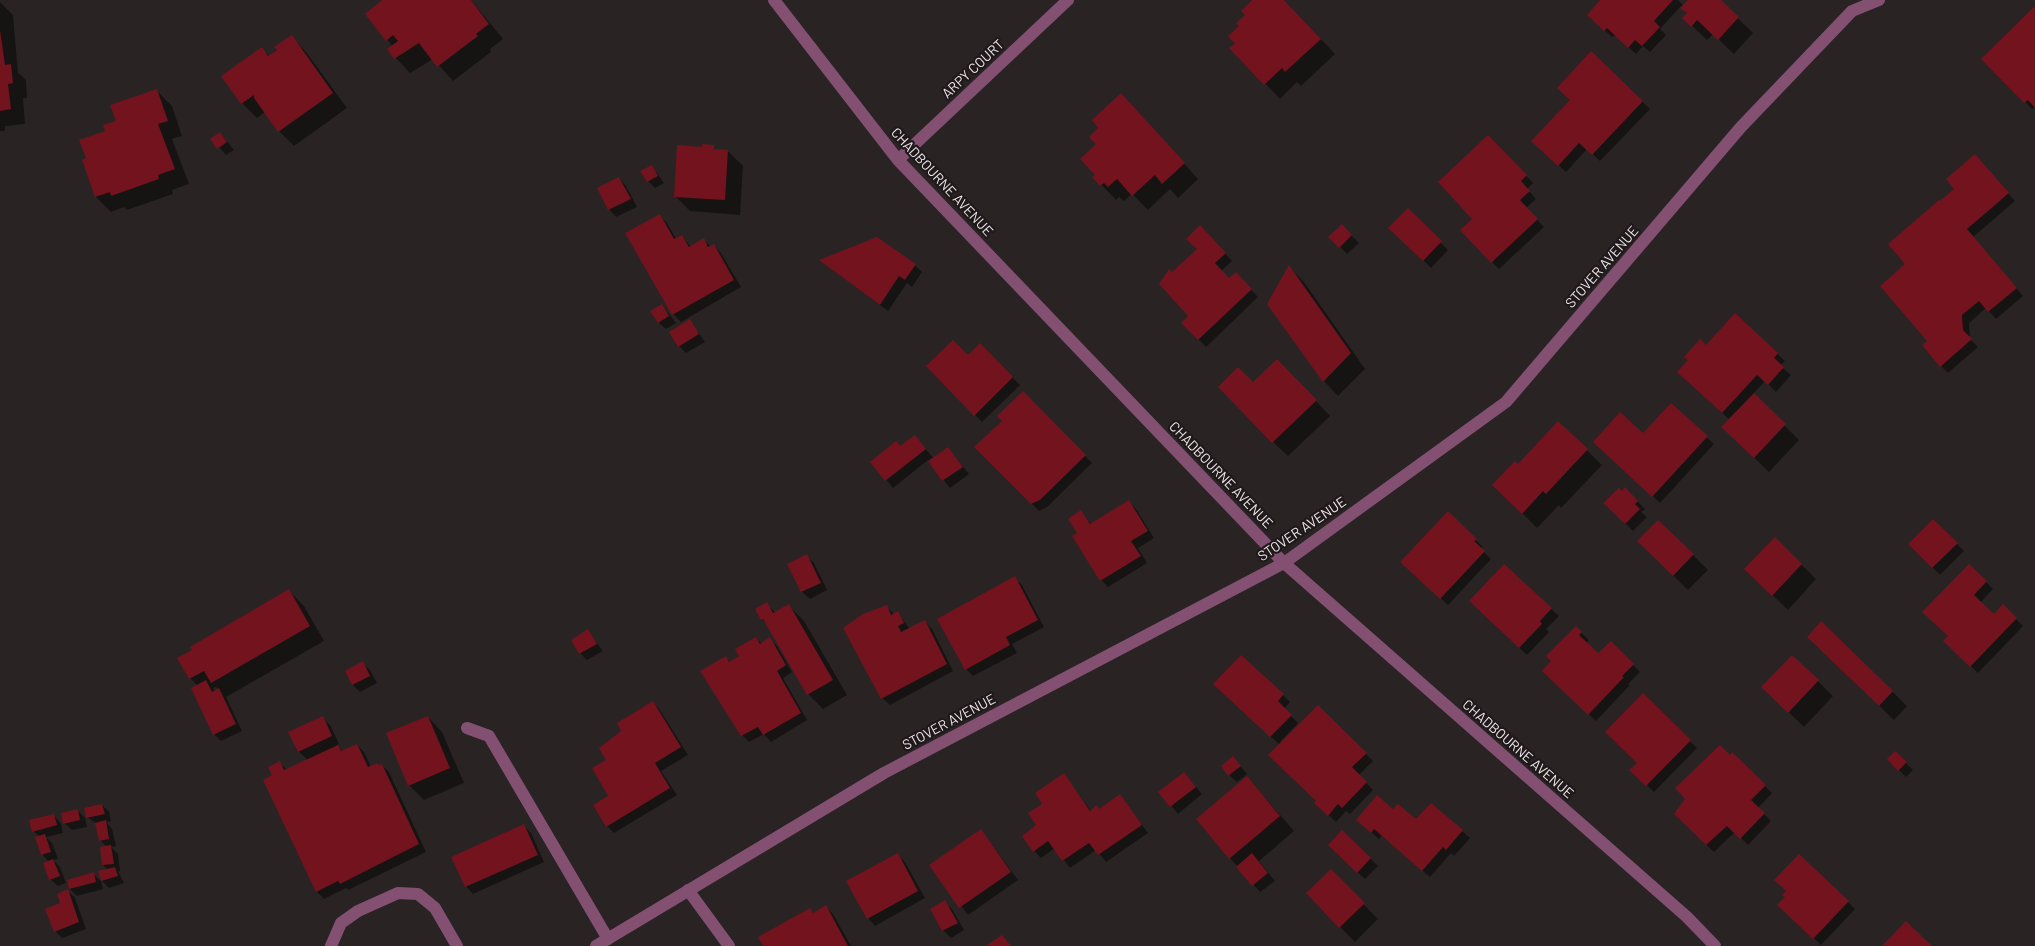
<!DOCTYPE html>
<html>
<head>
<meta charset="utf-8">
<style>
  body { margin:0 }
  canvas { display:block; background:#292324 }
</style>
</head>
<body>
<canvas width="2035" height="946"></canvas>
<script>
const ctx = document.querySelector('canvas').getContext('2d');
ctx.lineJoin = 'round';
function fillPath(path, color) { ctx.fillStyle = color; ctx.fill(path, 'evenodd'); }
const poly = rows => new Path2D(rows.map(r => 'M' + r).join(''));
function stroke(path, color, width, dash) { ctx.strokeStyle = color; ctx.lineWidth = width; ctx.lineCap = dash ? 'butt' : 'round'; ctx.setLineDash(dash || []); ctx.stroke(path); }
function label(font, color, halo, rows, align = 'center') {
  ctx.font = font + ' Barlow,sans-serif'; ctx.lineWidth = 4.5; ctx.setLineDash([]); ctx.textBaseline = 'middle'; ctx.strokeStyle = halo; ctx.fillStyle = color; for (const [text, x, y, turn = 0] of rows) {
    ctx.save(); ctx.translate(x, y); ctx.rotate((+turn || 0) * Math.PI / 180); ctx.textAlign = isNaN(turn) ? turn : align; if (halo) ctx.strokeText(text, 0, 0); ctx.fillText(text, 0, 0); ctx.restore();
  }
}
fillPath(poly([
  [384,0,471,0,503,39,490,49,491,52,453,81,433,59,410,73,388,50,393,47,367,14],
  [1253,0,1284,0,1335,54,1301,86,1297,82,1280,99,1231,48,1236,44,1241,26],
  [1602,0,1678,0,1684,6,1689,0,1719,0,1753,33,1734,54,1713,34,1707,40,1684,18,1688,13,1681,6,1660,29,1666,35,1650,52,1643,46,1636,54,1615,35,1612,37,1588,15],
  [0,2,13,15,18,73,26,80,27,98,23,98,25,124,5,126,5,131,0,131],
  [2035,8,2035,107,2032,109,1983,59],
  [292,37,306,52,347,108,294,146,279,131,265,112,257,118,242,103,262,49,269,56],
  [1591,53,1650,109,1600,161,1587,149,1566,172,1533,141,1571,100],
  [157,91,172,106,182,136,172,139,189,184,172,190,173,194,127,210,124,207,111,212,96,197,83,160,88,159,107,132],
  [1136,110,1198,179,1178,198,1170,189,1148,210,1132,194,1124,201,1119,197,1116,200,1094,177,1096,175,1100,128],
  [220,133,234,150,226,155,212,139],
  [1488,136,1533,183,1527,189,1536,199,1526,208,1544,227,1499,269,1492,262,1474,219],
  [713,147,717,151,728,151,743,166,740,215,690,211,675,196],
  [1982,163,2015,201,1973,237,2023,296,1996,319,1986,308,1969,323,1970,339,1978,347,1948,373,1941,366,1929,341,1907,264],
  [652,166,664,183,655,188,648,181],
  [619,178,626,186,637,207,616,217,609,209],
  [1408,210,1448,250,1431,268,1390,228],
  [660,216,667,223,676,239,682,236,691,247,704,240,711,247,714,245,721,253,741,287,681,322,673,314,627,234],
  [1349,233,1359,243,1347,254,1330,237],
  [1207,234,1232,261,1221,271,1230,280,1236,274,1258,297,1206,347,1183,323,1190,316,1172,274,1198,249],
  [821,261,915,265,922,272,912,287,907,283,888,311],
  [1290,268,1304,282,1365,369,1338,396,1324,381],
  [662,305,676,323,666,329,658,322],
  [1735,315,1785,361,1780,366,1791,375,1776,392,1765,381,1753,394,1799,440,1769,472,1738,442,1730,420,1685,379,1706,347],
  [690,321,705,342,686,353,679,346],
  [980,345,1020,385,982,422,928,366,968,357],
  [1292,375,1330,416,1288,456,1273,442,1253,383],
  [1023,392,1092,463,1047,507,1039,511,976,447,1004,421],
  [1671,404,1714,444,1660,503,1602,449,1643,435],
  [1559,423,1602,465,1561,508,1559,505,1537,528,1494,485,1518,465],
  [915,436,934,459,948,448,969,474,950,488,928,460,893,488,872,462,901,447],
  [1625,489,1645,509,1641,512,1647,517,1633,531,1605,503],
  [1129,501,1136,509,1154,538,1138,548,1147,563,1108,587,1101,580,1078,533,1081,512,1092,525],
  [1448,513,1483,547,1481,549,1491,559,1448,605,1409,569],
  [1933,520,1964,551,1940,575,1909,544],
  [1775,539,1816,579,1788,610,1761,584],
  [1693,555,1708,570,1688,590,1653,556],
  [806,556,814,563,827,590,810,599,802,592,789,565],
  [1504,565,1559,616,1546,629,1549,632,1527,655,1478,609],
  [1969,565,1993,589,1980,603,1994,616,2003,606,2023,626,1978,673,1945,641,1949,636],
  [1014,578,1022,585,1044,627,1012,644,1017,653,973,676,966,669],
  [289,591,304,606,324,641,226,697,242,731,221,741,214,734,198,686,190,678],
  [216,687,219,690,215,692,213,688],
  [766,604,776,613,789,606,804,621,847,695,823,709,808,694,769,626,762,619],
  [886,606,894,614,898,613,910,629,925,622,932,629,953,671,890,705,882,698],
  [1576,628,1589,640,1586,643,1598,655,1611,643,1640,672,1628,684,1630,685,1596,721,1544,671,1553,661],
  [588,631,603,651,587,660,580,653],
  [756,638,762,644,770,639,777,646,792,672,783,678,807,720,771,742,764,734,749,742,742,735,725,657,731,663,741,657],
  [1823,652,1892,691,1907,706,1894,720],
  [1792,656,1833,696,1804,727,1778,702],
  [363,663,370,670,377,683,360,692,353,685,346,672],
  [1222,691,1283,695,1290,702,1284,709,1298,723,1280,742,1282,743,1318,707,1373,761,1359,775,1373,790,1350,814,1346,811,1336,822,1316,803,1318,802,1280,745],
  [1643,695,1697,748,1654,792,1631,770,1638,763],
  [653,702,660,710,688,755,661,771,677,795,614,833,607,826,610,796,623,732],
  [428,717,442,732,464,783,424,800,409,785],
  [322,718,330,725,339,744,337,745,343,752,357,745,364,752,371,767,382,765,389,772,426,852,348,890,346,888,324,899,317,892,265,780,274,776,280,763,287,770,308,760,299,752,290,733],
  [1895,752,1913,770,1906,777,1888,759],
  [1732,754,1772,793,1758,808,1771,821,1748,845,1735,832,1714,852,1675,814],
  [1233,758,1247,774,1237,782,1229,775],
  [1184,773,1202,794,1178,814,1160,792],
  [1064,775,1091,811,1100,810,1120,796,1148,833,1106,862,1096,850,1070,868,1055,848,1041,858,1034,851,1037,826,1044,804],
  [1247,777,1294,831,1259,861,1275,881,1260,892,1230,858],
  [1431,804,1470,838,1454,856,1451,853,1430,877,1382,836,1379,839,1365,827,1393,811,1416,821],
  [102,805,109,812,111,821,106,822,112,829,116,846,111,847,118,854,120,871,118,871,124,883,109,888,102,881,100,872,108,870,103,865,107,847,100,840,97,824,87,817],
  [78,811,85,818,87,827,72,830,64,823],
  [53,815,61,823,63,833,46,837,52,843,58,859,53,860,60,867,66,883,58,886,50,879,49,862,42,854,40,837,33,831],
  [524,826,531,833,544,862,473,894,466,886],
  [981,830,1018,880,968,915,931,865],
  [1342,832,1378,866,1365,879,1336,853],
  [897,854,905,862,925,898,875,926,868,918],
  [1799,856,1855,909,1821,945,1779,905,1786,897],
  [1331,871,1378,919,1355,942,1340,927],
  [93,874,101,881,103,889,77,896,70,889,68,881],
  [68,891,75,898,86,929,62,938,55,931,61,904],
  [945,902,952,909,964,930,951,938,943,930,932,910],
  [826,907,833,914,851,946,764,946,810,909,814,914]
]), '#0007');
fillPath(poly([
  [382,0,471,0,489,24,476,34,478,36,437,67,419,43,394,59,387,49,398,41,393,35,386,41,365,14],
  [1252,0,1284,0,1321,39,1285,72,1282,68,1264,85,1229,48,1235,44,1228,36,1239,26,1236,23,1245,15,1241,11],
  [1600,0,1673,0,1654,21,1660,27,1642,46,1635,40,1628,48,1607,28,1604,31,1587,15],
  [1688,0,1721,0,1739,17,1718,40,1697,20,1691,27,1682,18,1687,13,1680,8],
  [2035,6,2035,108,2028,100,2024,103,1981,59],
  [0,30,5,65,11,64,13,83,8,84,11,109,0,111],
  [292,35,333,93,278,132,254,98,254,95,241,104,221,76,262,47,268,56,277,50,274,47],
  [1591,51,1643,101,1592,155,1579,143,1558,166,1531,141,1570,100,1557,88],
  [157,89,168,121,158,124,175,169,158,175,159,179,111,196,110,192,95,197,82,160,86,158,79,140,105,131,103,125,116,121,110,105],
  [1121,93,1185,163,1162,184,1155,175,1132,196,1117,179,1108,187,1104,183,1100,186,1092,177,1095,175,1080,159,1096,144,1089,137,1098,128,1092,120],
  [220,132,227,142,217,149,210,139],
  [1488,135,1527,175,1521,181,1530,191,1520,200,1538,219,1491,263,1460,230,1472,219,1438,182],
  [702,144,714,145,714,149,728,150,725,200,674,197,677,145,702,147],
  [1975,154,2009,193,1967,229,2017,288,1988,312,1979,301,1962,315,1963,330,1972,339,1940,367,1922,345,1927,341,1880,286,1905,264,1888,244,1939,200,1940,201,1954,189,1946,179],
  [652,165,658,176,647,182,640,171],
  [619,177,631,199,608,210,597,188],
  [1408,208,1442,241,1423,261,1388,228],
  [660,214,674,239,682,235,689,247,704,238,708,247,714,244,734,280,672,315,625,233],
  [1342,224,1352,235,1339,248,1328,237],
  [1200,225,1226,253,1215,263,1229,278,1236,272,1252,289,1198,340,1181,323,1188,316,1159,284,1169,269,1172,272,1197,249,1186,239],
  [877,237,916,264,905,280,899,276,880,305,819,260],
  [1289,265,1351,353,1323,382,1267,304],
  [662,304,669,316,658,323,650,311],
  [1735,313,1778,353,1774,358,1784,367,1768,385,1757,375,1722,413,1677,372,1688,360,1684,357,1700,339,1706,345],
  [690,319,699,334,678,347,669,332],
  [953,340,968,355,980,343,1013,377,974,416,926,366],
  [1277,359,1317,400,1272,443,1218,387,1238,367,1253,382],
  [1023,391,1086,455,1040,500,1031,504,974,447,1002,421,997,416],
  [1754,393,1786,424,1754,458,1721,427],
  [1671,403,1708,436,1652,497,1593,442,1620,412,1643,433],
  [1558,421,1588,449,1546,494,1543,491,1522,514,1492,485,1515,461,1518,464],
  [915,435,926,449,885,481,870,462,896,441,900,446],
  [948,447,963,467,942,481,928,461],
  [1625,487,1638,501,1635,504,1640,509,1625,524,1603,503,1619,488,1622,491],
  [1129,500,1148,531,1131,541,1141,556,1100,581,1072,536,1077,533,1068,519,1081,510,1090,524],
  [1448,511,1477,539,1474,541,1485,551,1440,599,1400,562],
  [1933,519,1958,543,1932,568,1908,544],
  [1658,520,1694,554,1673,576,1637,541],
  [1775,537,1802,564,1772,596,1744,569],
  [807,554,821,583,801,592,787,564],
  [1504,564,1552,608,1540,621,1542,624,1519,648,1469,601],
  [1969,564,1987,581,1974,595,1994,614,2003,604,2017,618,1970,667,1943,641,1948,636,1922,612],
  [1015,576,1038,620,1006,637,1010,645,965,670,937,619],
  [289,589,310,626,211,683,204,671,189,679,177,658,192,650,190,647],
  [767,602,773,613,789,604,833,680,807,695,763,619,761,620,755,609],
  [887,605,891,615,898,611,904,623,898,626,901,632,925,620,947,664,881,699,843,628,863,614],
  [1821,621,1893,691,1879,706,1807,637],
  [1576,626,1582,632,1579,635,1598,653,1611,641,1634,664,1622,676,1624,677,1588,715,1542,671,1551,661,1546,656],
  [588,629,597,644,579,654,571,640],
  [756,637,760,644,770,637,786,665,777,671,801,713,763,735,758,727,741,736,700,671,726,656,729,662,739,656,735,649],
  [1241,655,1284,694,1278,701,1292,715,1270,737,1213,684],
  [1792,655,1819,680,1788,713,1761,687],
  [363,661,370,676,352,685,345,671],
  [206,680,212,692,219,688,236,724,213,735,191,688],
  [1643,693,1691,740,1646,786,1629,770,1637,763,1605,732],
  [653,701,681,747,655,763,670,788,606,827,593,805,608,796,592,768,606,760,599,748,621,731,617,723],
  [1318,705,1367,753,1352,767,1367,782,1342,808,1338,804,1328,816,1314,803,1316,801,1268,755],
  [323,716,332,736,298,752,288,732],
  [428,716,450,768,408,786,386,733],
  [357,744,368,767,377,763,378,765,382,764,419,844,340,884,338,881,316,892,263,780,272,775,268,767,280,761,284,770,338,745,341,751],
  [1720,745,1730,755,1732,752,1766,785,1751,800,1765,813,1740,839,1727,826,1706,845,1674,814,1685,799,1675,788],
  [1895,751,1907,762,1898,771,1887,759],
  [1233,756,1241,766,1228,776,1221,766],
  [1184,772,1196,787,1170,807,1158,792],
  [1064,773,1090,811,1097,805,1099,809,1120,794,1142,825,1098,855,1089,843,1062,861,1048,841,1033,852,1022,836,1036,825,1028,813,1042,804,1035,793],
  [1247,776,1280,816,1229,859,1196,819],
  [1377,795,1393,809,1398,804,1416,819,1431,803,1463,830,1446,850,1443,847,1422,871,1374,829,1371,833,1356,820],
  [102,804,105,814,86,818,84,808],
  [78,809,80,820,63,824,61,813],
  [54,814,57,825,32,832,29,820],
  [106,820,109,839,99,841,95,823],
  [524,824,538,855,465,887,451,857],
  [981,829,1011,872,959,908,929,865],
  [1342,830,1371,858,1357,873,1328,845],
  [45,834,51,852,41,855,35,837],
  [111,845,114,864,102,865,100,847],
  [898,853,918,891,867,919,846,881],
  [1252,853,1268,873,1252,886,1236,867],
  [1799,854,1849,901,1813,939,1777,905,1785,897,1782,895,1786,891,1774,880],
  [53,859,60,876,49,880,43,863],
  [115,867,118,876,101,881,98,871],
  [1331,869,1365,903,1339,928,1306,893],
  [94,872,96,882,69,889,67,880],
  [68,889,79,922,54,932,45,909,60,903,57,894],
  [945,900,958,923,942,931,930,909],
  [826,905,848,946,763,946,758,937,810,908,813,913],
  [1906,921,1932,946,1882,946],
  [1002,935,1011,946,986,946]
]), '#72131d');
stroke(poly([
  [774,0,898,160,1284,563,1687,917,1715,946],
  [898,160,1068,0],
  [467,728,489,736,608,939],
  [688,890,729,946],
  [331,946,341,923,358,911,398,893,418,894,435,908,457,946],
  [596,946,884,773,1284,563,1506,402,1741,127,1852,11,1879,0]
]), '#845072', 12);
label('14px', '#ede8ea', '#20191b', [
  ["ARPY COURT",973,69,-43],
  ["CHADBOURNE AVENUE",942,182,47],
  ["STOVER AVENUE",1602,267,-49],
  ["CHADBOURNE AVENUE",1221,475,46],
  ["STOVER AVENUE",1302,529,-34],
  ["STOVER AVENUE",949,722,-28],
  ["CHADBOURNE AVENUE",1518,749,41]
]);
</script>
</body>
</html>
